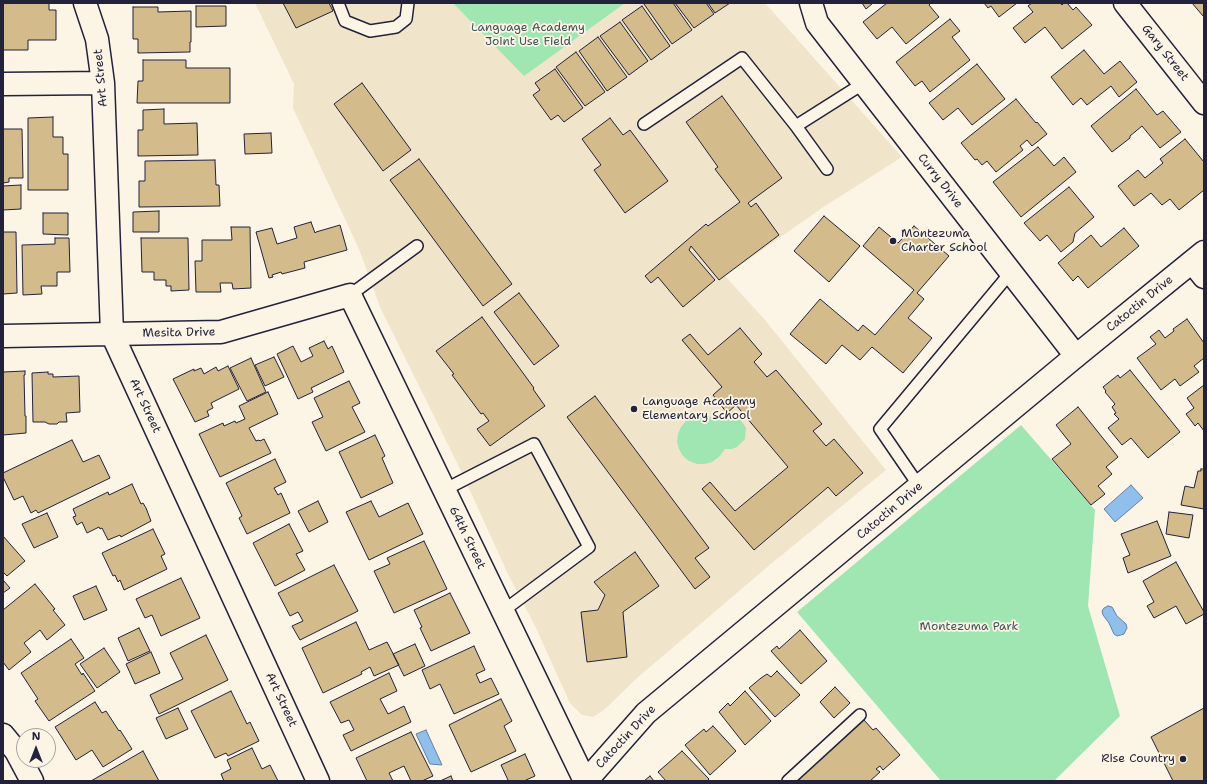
<!DOCTYPE html>
<html>
<head>
<meta charset="utf-8">
<style>
  body { margin:0 }
  #map { position:relative; width:1207px; height:784px; overflow:hidden; background:#fcf5e5; font-family:"Shantell Sans",sans-serif }
  canvas { display:block }
  .frame { position:absolute; inset:0; border:4px solid #22223b; pointer-events:none }
  .north { position:absolute; left:16px; top:728px; width:40px; height:40px; box-sizing:border-box; background:#fcf5e5; border:1px solid #a5a1a1; border-radius:50%; rotate:0deg; font-size:11px; font-weight:700; line-height:16px; text-align:center; color:#22223b }
  .north::after { content:''; display:block; margin:auto; width:14px; height:18px; background:#22223b; clip-path:polygon(50% 0,100% 100%,50% 72%,0 100%) }
</style>
</head>
<body>
<div id="map">
<canvas width="1207" height="784"></canvas>
<div class="frame"></div>
<div class="north">N</div>
</div>
<script>
const ctx = document.querySelector('canvas').getContext('2d');
ctx.lineJoin = 'round';
function fillPath(path, color) { ctx.fillStyle = color; ctx.fill(path, 'evenodd'); }
const poly = rows => new Path2D(rows.map(r => 'M' + r).join(''));
function stroke(path, color, width, dash) { ctx.strokeStyle = color; ctx.lineWidth = width; ctx.lineCap = dash ? 'butt' : 'round'; ctx.setLineDash(dash || []); ctx.stroke(path); }
function label(font, color, halo, rows, align = 'center') {
  ctx.font = font + ' "Shantell Sans",sans-serif'; ctx.lineWidth = 3.5; ctx.setLineDash([]); ctx.textBaseline = 'middle'; ctx.strokeStyle = halo; ctx.fillStyle = color; for (const [text, x, y, turn = 0] of rows) {
    ctx.save(); ctx.translate(x, y); ctx.rotate((+turn || 0) * Math.PI / 180); ctx.textAlign = isNaN(turn) ? turn : align; if (halo) ctx.strokeText(text, 0, 0); ctx.fillText(text, 0, 0); ctx.restore();
  }
}
fillPath(poly([
  [255,3,765,3,902,157,822,208,725,276,765,320,886,470,772,563,637,678,604,710,593,717,582,715,570,703,535,626,507,572,461,471,380,307,359,249,293,108,294,84]
]), '#f0e4ca');
fillPath(poly([
  [453,3,625,3,524,76],
  [700,415,708,416,717,420,723,416,729,415,740,419,746,428,745,439,737,447,732,449,725,449,719,457,712,462,705,464,697,464,689,461,683,456,679,449,677,442,678,434,681,427,686,421,692,417],
  [1021,425,1095,510,1088,606,1120,716,1054,781,941,781,797,612]
]), '#9fe6b3');
const water = poly([
  [1131,485,1143,498,1115,522,1104,509,1131,485],
  [1108,606,1112,607,1117,616,1126,624,1127,628,1124,634,1117,636,1114,634,1109,623,1103,615,1102,611,1104,608,1108,606],
  [426,730,442,765,430,764,416,734,426,730]
]);
fillPath(water, '#90bfeb');
stroke(water, '#6480a5', 1);
const building = poly([
  [3,3,49,3,49,10,56,10,56,40,28,40,28,50,3,50,3,3],
  [283,3,329,3,333,11,296,28,283,3],
  [646,3,673,3,692,30,672,44,644,4,646,3],
  [675,3,706,3,714,14,694,28,675,3],
  [708,3,730,3,715,13,708,3],
  [862,3,873,3,866,9,862,3],
  [887,3,931,3,929,5,939,17,906,44,892,27,877,39,863,22,887,3],
  [984,3,1017,3,999,17,991,6,988,8,984,3],
  [1032,3,1060,3,1062,5,1064,3,1067,3,1073,10,1076,7,1092,25,1062,49,1045,27,1025,43,1013,28,1033,12,1028,6,1032,3],
  [1192,3,1204,3,1204,15,1203,16,1192,3],
  [196,6,226,6,226,26,196,27,196,6],
  [642,6,670,46,651,60,622,20,642,6],
  [133,7,158,7,158,12,191,11,191,42,190,42,190,52,138,53,138,39,133,39,133,7],
  [950,19,960,31,952,37,970,60,930,92,922,81,915,86,896,62,950,19],
  [620,22,648,61,629,75,600,36,620,22],
  [598,37,627,77,607,91,579,51,598,37],
  [1084,50,1104,74,1120,61,1137,82,1119,97,1111,86,1087,105,1081,98,1073,105,1051,77,1084,50],
  [576,52,605,92,585,106,556,67,576,52],
  [143,60,186,60,186,68,230,68,230,103,137,103,138,81,143,81,143,60],
  [977,64,1005,99,972,125,958,108,943,120,929,103,977,64],
  [555,69,583,108,564,122,558,115,551,120,533,95,540,90,535,83,555,69],
  [362,83,411,150,383,171,334,104,362,83],
  [1136,89,1157,115,1163,111,1181,132,1160,148,1142,126,1130,136,1130,138,1112,152,1091,126,1136,89],
  [722,96,782,178,748,203,751,207,756,203,779,235,719,280,691,246,689,250,715,280,683,307,658,277,651,283,645,276,706,224,708,226,740,202,715,169,718,167,686,122,722,96],
  [1016,99,1036,123,1037,122,1047,134,1032,146,1027,140,1020,146,1023,150,996,172,987,161,982,165,977,159,975,160,961,143,1016,99],
  [164,109,164,124,197,123,198,155,138,156,138,130,143,130,143,110,164,109],
  [53,117,53,137,63,137,63,154,68,154,68,190,28,190,28,118,53,117],
  [610,118,623,135,630,130,668,181,625,213,594,170,601,165,582,139,610,118],
  [3,129,22,129,23,178,9,178,9,182,3,183,3,129],
  [271,133,272,153,245,154,244,134,271,133],
  [1185,139,1204,162,1204,190,1179,210,1170,199,1162,205,1151,193,1134,206,1118,186,1138,170,1145,178,1163,163,1160,159,1185,139],
  [1038,147,1054,166,1064,157,1076,172,1021,217,993,182,1038,147],
  [419,159,512,284,483,306,390,180,419,159],
  [215,160,216,185,219,185,220,206,139,207,139,181,145,181,145,161,215,160],
  [21,185,21,209,3,210,3,186,21,185],
  [1069,187,1094,217,1075,233,1073,242,1061,252,1047,235,1040,241,1024,223,1069,187],
  [159,211,159,232,133,232,133,212,159,211],
  [43,213,68,213,68,235,43,234,43,213],
  [824,216,860,246,829,282,794,251,824,216],
  [311,222,315,233,316,232,340,225,347,250,304,262,305,268,282,274,281,272,272,275,273,277,269,278,256,232,272,228,277,244,297,238,294,227,311,222],
  [914,226,949,256,917,293,924,299,908,318,932,338,903,373,872,347,860,360,842,345,826,364,790,334,820,299,858,331,863,325,875,335,914,290,863,246,879,227,898,243,914,226],
  [231,227,250,227,251,288,233,289,232,283,220,283,221,292,196,292,195,261,202,261,202,240,232,240,231,227],
  [1124,228,1139,246,1088,288,1078,276,1073,281,1058,263,1091,235,1101,247,1124,228],
  [3,232,16,232,17,293,3,294,3,232],
  [55,238,69,238,70,272,57,272,57,286,41,286,42,294,23,295,22,245,55,244,55,238],
  [141,238,188,238,189,290,171,291,171,286,166,286,166,280,154,280,154,272,142,272,141,238],
  [519,293,559,346,534,365,494,312,519,293],
  [482,317,534,388,533,389,545,406,490,446,477,429,489,421,483,413,481,414,452,375,454,374,436,351,482,317],
  [1187,319,1204,343,1204,358,1194,366,1199,372,1180,386,1175,379,1161,390,1137,358,1156,344,1150,337,1159,330,1165,338,1174,331,1173,329,1187,319],
  [740,328,762,354,754,362,767,377,776,370,822,424,813,431,826,446,834,439,863,473,836,496,828,487,754,550,702,489,710,482,735,511,788,467,736,405,727,413,713,395,722,387,682,340,690,334,708,355,740,328],
  [324,341,328,349,332,346,344,372,311,388,313,392,298,399,277,354,293,346,301,362,313,356,309,348,324,341],
  [274,357,284,377,265,386,255,365,274,357],
  [251,358,266,392,247,401,230,368,251,358],
  [228,366,239,389,211,403,213,408,207,411,209,416,195,422,173,379,194,369,194,371,201,368,204,374,216,367,218,371,228,366],
  [1130,370,1180,432,1148,458,1131,438,1122,445,1108,428,1119,419,1114,414,1116,413,1112,407,1115,404,1105,392,1106,391,1103,387,1118,375,1120,378,1130,370],
  [25,371,25,375,24,375,25,416,26,416,26,433,3,435,3,372,25,371],
  [48,372,48,374,53,374,53,377,79,376,80,412,66,413,67,422,59,422,57,424,49,424,45,422,33,422,32,373,48,372],
  [349,381,360,403,352,407,365,432,326,451,312,422,323,417,314,398,349,381],
  [1204,385,1204,431,1198,423,1195,426,1186,414,1194,408,1187,398,1204,385],
  [268,392,278,414,249,428,256,441,259,440,260,441,264,439,271,453,220,477,199,434,223,423,224,426,235,421,236,423,245,419,239,406,268,392],
  [595,396,709,548,695,558,710,577,695,589,567,417,595,396],
  [1078,407,1118,457,1106,467,1112,474,1098,486,1105,494,1091,505,1052,459,1071,444,1056,425,1078,407],
  [375,435,385,456,382,458,393,483,361,498,339,452,375,435],
  [72,440,83,462,99,455,110,478,38,513,36,510,31,513,23,496,14,500,3,477,3,473,72,440],
  [275,459,286,482,274,488,278,495,281,493,290,513,247,534,239,518,242,516,226,483,275,459],
  [1201,469,1204,469,1204,509,1181,505,1185,486,1194,488,1198,471,1201,471,1201,469],
  [132,484,141,504,143,503,146,508,151,521,121,537,120,535,108,540,102,528,100,529,99,527,87,533,82,522,77,525,73,517,76,516,73,509,108,492,109,495,132,484],
  [318,501,328,522,309,532,298,511,318,501],
  [371,501,379,517,408,503,423,534,369,560,346,512,371,501],
  [1169,512,1193,515,1189,538,1166,534,1169,512],
  [47,513,58,537,34,548,22,524,47,513],
  [1157,521,1171,556,1128,573,1123,558,1130,555,1121,534,1157,521],
  [289,524,303,551,296,554,305,570,275,586,253,543,289,524],
  [153,529,165,554,161,556,167,569,124,590,120,580,118,582,115,575,113,576,102,553,153,529],
  [3,536,25,561,7,576,3,572,3,536],
  [424,541,447,589,394,613,374,571,390,564,387,558,424,541],
  [635,552,659,586,623,612,627,657,587,662,581,612,598,610,605,595,594,582,635,552],
  [1176,562,1204,612,1204,614,1186,624,1176,606,1154,618,1147,606,1154,602,1143,581,1176,562],
  [334,565,358,611,300,640,292,626,303,621,298,612,290,616,278,593,334,565],
  [181,578,200,618,161,636,152,615,145,618,136,599,181,578],
  [3,580,10,588,3,593,3,580],
  [35,584,55,609,53,610,65,625,47,640,40,630,24,643,31,652,9,670,3,662,3,610,35,584],
  [96,586,107,610,84,620,73,596,96,586],
  [450,593,470,633,431,651,420,628,422,627,414,610,450,593],
  [356,622,369,650,387,642,399,665,374,676,370,667,361,672,362,674,323,693,302,648,356,622],
  [139,628,150,651,128,661,118,638,139,628],
  [800,630,827,661,801,684,771,651,777,646,779,649,800,630],
  [206,635,228,680,159,714,150,695,183,679,170,653,206,635],
  [71,639,84,658,75,664,82,675,83,673,95,691,49,721,35,701,38,699,21,673,71,639],
  [415,644,425,666,404,676,393,654,415,644],
  [474,646,485,670,476,674,480,683,491,678,499,694,454,714,440,684,430,689,422,670,474,646],
  [104,648,120,672,97,688,80,664,104,648],
  [151,652,160,673,135,684,126,664,151,652],
  [777,671,800,695,775,717,749,688,761,678,767,674,771,677,777,671],
  [389,673,397,691,380,699,388,714,404,706,411,722,351,751,343,735,354,730,349,720,341,723,330,702,389,673],
  [835,687,850,703,834,718,820,702,835,687],
  [231,691,247,724,250,722,259,741,228,756,226,753,215,758,191,711,231,691],
  [745,691,771,721,745,745,719,712,728,703,730,706,745,691],
  [501,699,512,721,504,726,516,751,471,772,449,725,501,699],
  [95,702,102,713,106,711,119,731,120,730,132,749,103,767,92,750,76,760,55,727,95,702],
  [178,708,188,729,166,739,156,718,178,708],
  [1204,708,1204,781,1173,781,1151,737,1204,708],
  [864,720,873,730,876,728,900,755,883,770,880,766,876,769,880,772,870,781,797,781,864,720],
  [713,726,736,751,710,775,685,745,704,729,706,732,713,726],
  [411,732,433,776,422,781,411,781,404,766,389,773,393,781,367,781,356,758,411,732],
  [252,748,262,769,270,765,278,781,224,781,221,774,231,769,227,760,252,748],
  [143,751,159,781,91,781,143,751],
  [682,751,709,779,707,781,666,781,658,772,682,751],
  [525,754,535,776,524,781,507,781,508,780,501,765,525,754],
  [451,776,453,781,440,781,451,776],
  [650,776,654,781,644,781,650,776]
]);
fillPath(building, '#d4bb8b');
stroke(building, '#22223b', 1);
const lane = poly([
  [338,3,345,21,370,31,396,27,406,19,408,3],
  [644,124,742,58,796,126],
  [827,169,796,126,864,83],
  [350,295,417,246],
  [919,486,880,429,1011,272],
  [444,490,534,444,589,547,503,611],
  [788,781,860,715]
]);
const street = poly([
  [85,3,97,39,103,83,112,334,318,781],
  [811,3,817,23,1076,356],
  [1125,3,1204,103],
  [3,84,103,83],
  [1192,262,1204,277],
  [3,336,221,332,350,295,585,781]
]);
const secondary = poly([
  [3,735,16,751,32,781],
  [586,781,646,713,1076,356,1204,252]
]);
stroke(lane, '#22223b', 14);
stroke(street, '#22223b', 25);
stroke(secondary, '#22223b', 25);
stroke(lane, '#fcf5e5', 11);
stroke(street, '#fcf5e5', 22);
stroke(secondary, '#fcf5e5', 22);
for (const [x, y, r, color] of [
  [893,241,4,"#22223b"],
  [634,409,4,"#22223b"],
  [1183,759,4,"#22223b"]
]) { const dot = new Path2D(); dot.arc(x, y, r, 0, 2 * Math.PI); ctx.fillStyle = color; ctx.fill(dot); stroke(dot, '#fcf5e5', 1.5); }
label('12px', '#415359', '#fcf5e5', [
  ["Language Academy",528,28],
  ["Joint Use Field",528,42],
  ["Montezuma Park",969,627]
]);
label('12px', '#22223b', '#fcf5e5', [
  ["Gary Street",1165,53,52],
  ["Art Street",101,78,-95],
  ["Curry Drive",940,181,52],
  ["Catoctin Drive",1140,304,-39],
  ["Mesita Drive",179,333,-1],
  ["Art Street",145,406,65],
  ["Catoctin Drive",890,511,-40],
  ["64th Street",467,538,64],
  ["Art Street",281,700,65],
  ["Catoctin Drive",626,737,-47]
]);
label('12px', '#22223b', '#fcf5e5', [
  ["Montezuma",901,234],
  ["Charter School",901,248],
  ["Language Academy",642,402],
  ["Elementary School",642,416],
  ["Rise Country",1175,759,"right"]
], 'left');
</script>
</body>
</html>
